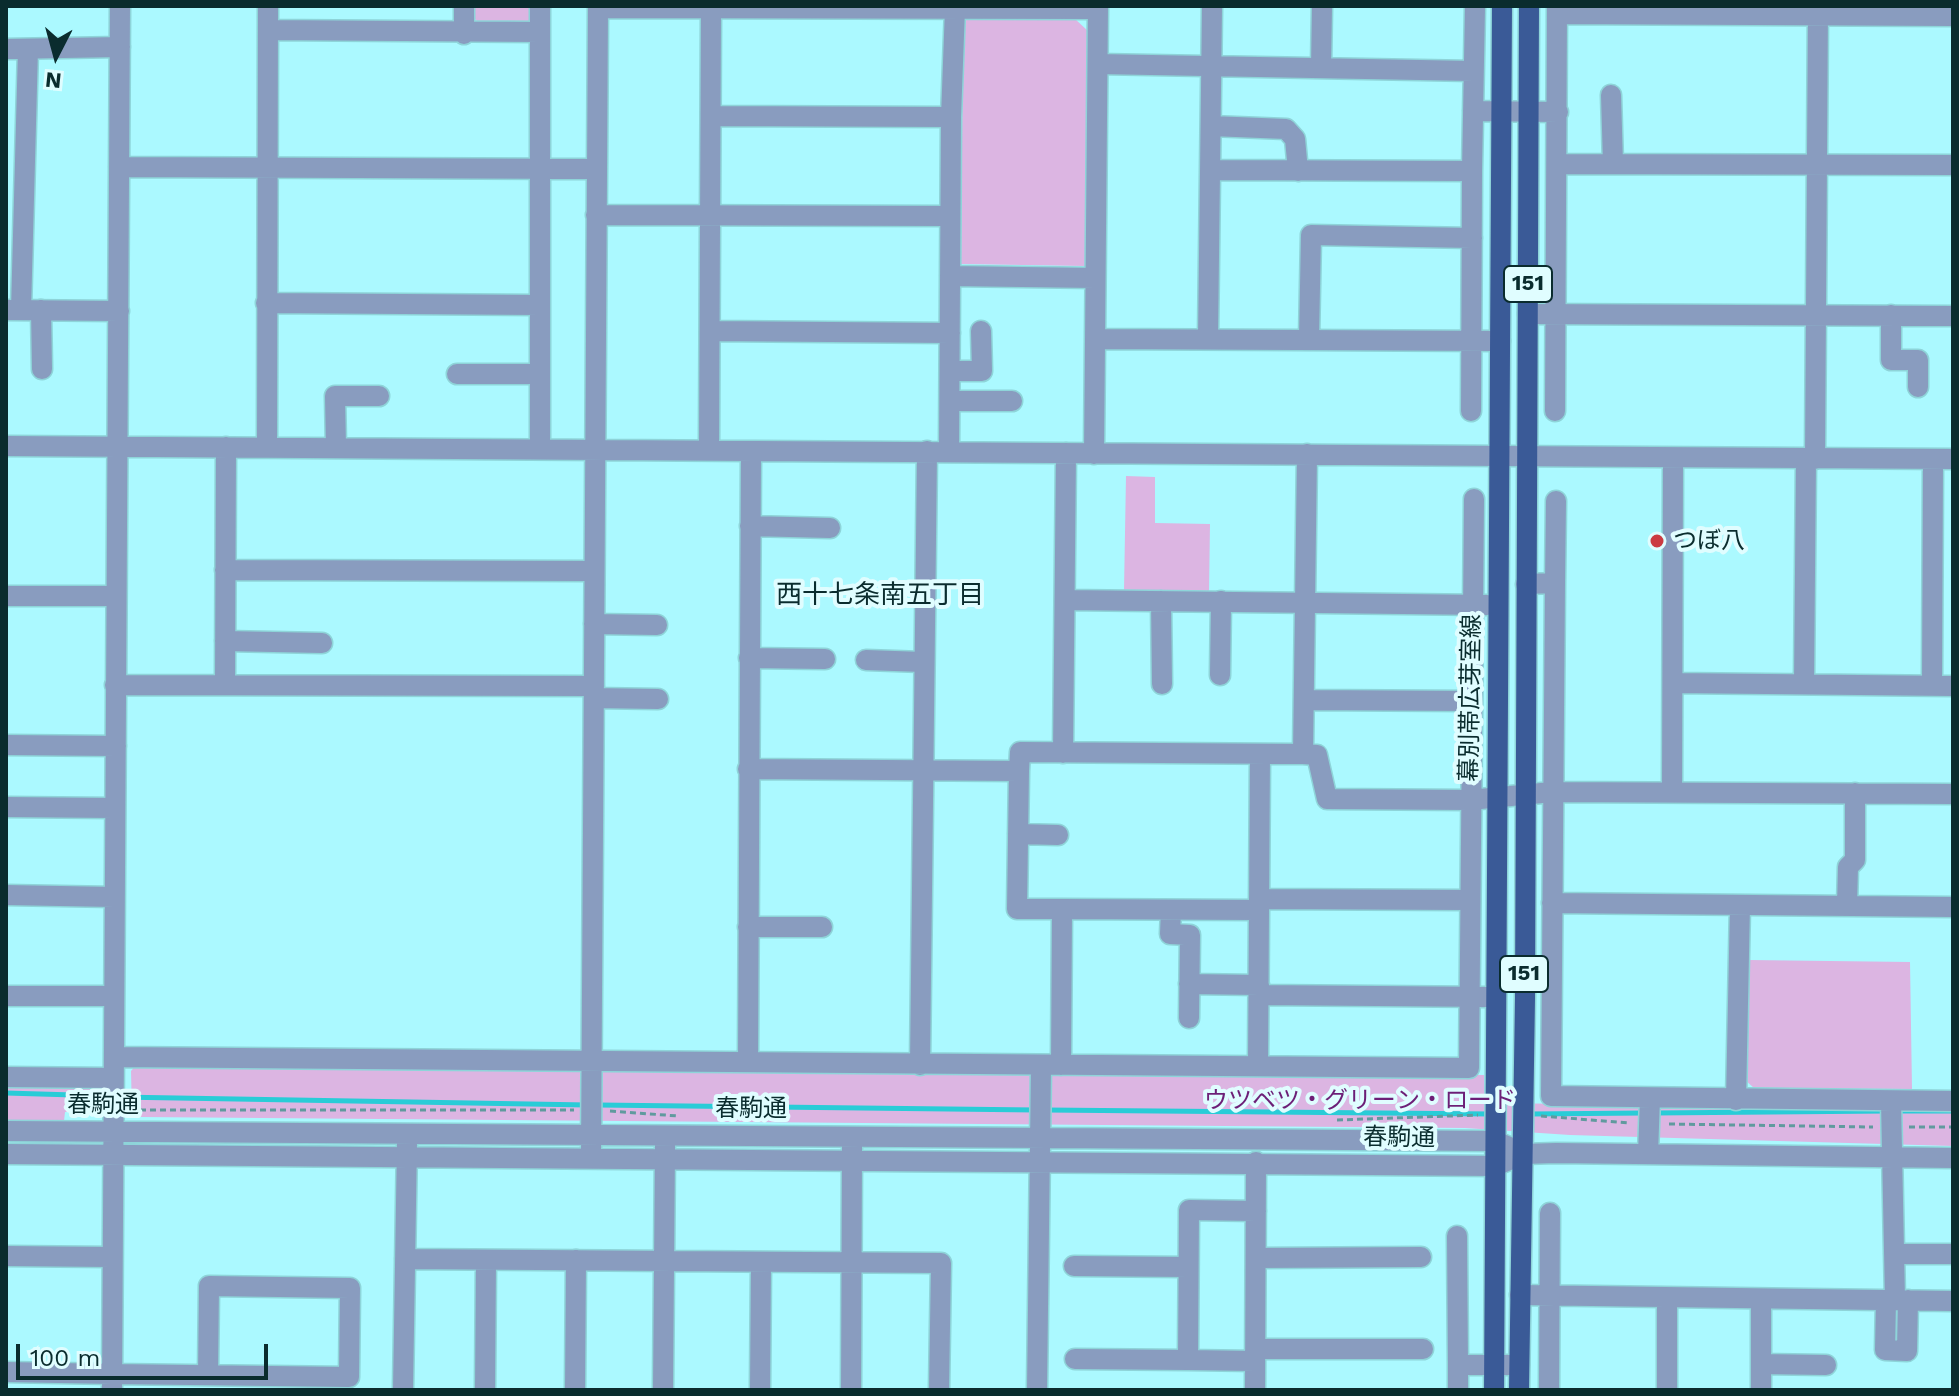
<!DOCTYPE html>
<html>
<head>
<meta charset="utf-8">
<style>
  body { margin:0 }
  #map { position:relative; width:1959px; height:1396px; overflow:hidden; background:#abf9ff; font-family:"Work Sans",sans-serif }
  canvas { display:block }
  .frame { position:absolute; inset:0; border:8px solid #0a2c2e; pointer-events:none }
  .north { position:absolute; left:16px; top:16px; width:80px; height:80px; -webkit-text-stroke:6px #e0fdff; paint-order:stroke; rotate:186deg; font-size:22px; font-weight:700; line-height:32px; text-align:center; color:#0a2c2e }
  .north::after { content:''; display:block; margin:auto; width:28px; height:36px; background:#0a2c2e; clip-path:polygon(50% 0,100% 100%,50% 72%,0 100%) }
  .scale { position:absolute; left:16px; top:1344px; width:252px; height:36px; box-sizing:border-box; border:4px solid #0a2c2e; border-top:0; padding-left:10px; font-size:24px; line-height:28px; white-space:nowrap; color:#0a2c2e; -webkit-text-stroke:6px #e0fdff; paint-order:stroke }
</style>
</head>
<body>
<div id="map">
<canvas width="1959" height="1396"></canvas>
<div class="frame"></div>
<div class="north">N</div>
<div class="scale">100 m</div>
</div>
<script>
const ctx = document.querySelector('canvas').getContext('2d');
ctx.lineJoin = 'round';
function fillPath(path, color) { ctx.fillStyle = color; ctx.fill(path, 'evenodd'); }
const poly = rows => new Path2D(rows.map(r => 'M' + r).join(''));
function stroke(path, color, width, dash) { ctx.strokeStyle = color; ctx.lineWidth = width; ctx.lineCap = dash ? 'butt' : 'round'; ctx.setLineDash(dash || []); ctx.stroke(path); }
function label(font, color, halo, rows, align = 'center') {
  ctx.font = font + ' "Work Sans","Noto Sans JP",sans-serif'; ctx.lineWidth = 8; ctx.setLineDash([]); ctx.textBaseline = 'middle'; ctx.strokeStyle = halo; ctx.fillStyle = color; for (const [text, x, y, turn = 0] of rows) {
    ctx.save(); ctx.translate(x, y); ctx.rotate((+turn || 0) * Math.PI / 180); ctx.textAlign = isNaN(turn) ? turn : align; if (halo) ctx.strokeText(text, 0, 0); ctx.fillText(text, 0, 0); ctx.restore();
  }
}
fillPath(poly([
  [472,6,533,6,533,15,526,25,480,24,472,16],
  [969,17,1074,18,1088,31,1085,266,961,264,963,24],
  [1126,476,1155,477,1155,523,1210,524,1209,592,1124,590],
  [1749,960,1910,962,1912,1089,1754,1088,1745,1080],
  [136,1065,1484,1075,1485,1103,1953,1108,1953,1146,1570,1135,1465,1128,141,1117,132,1114,131,1071],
  [6,1085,90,1086,90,1104,82,1112,65,1112,64,1121,6,1120]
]), '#dcb5e2');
stroke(poly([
  [6,1093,108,1096],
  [118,1097,588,1105],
  [598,1105,1036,1110],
  [1046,1110,1492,1114],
  [1898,1111,1952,1111],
  [1654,1113,1888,1111],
  [1530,1114,1644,1113]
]), '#29ccd7', 5);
const minor = poly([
  [1557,14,1953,16],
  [268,30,540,32],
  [464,34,464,6],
  [6,49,120,47],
  [1098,64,1473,71],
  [1321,67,1322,6],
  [1611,95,1613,164],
  [1473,111,1558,112],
  [713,116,951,117],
  [1211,126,1286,129,1295,139,1298,171],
  [1558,164,1953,165],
  [119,167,597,169],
  [1211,170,1472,171,1471,411],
  [1472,171,1475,6],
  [596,215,950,216],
  [950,276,1095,278],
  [266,303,540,305],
  [6,310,119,311],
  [21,310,28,49],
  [41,310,42,369],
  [1528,314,1953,316],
  [1891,315,1891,360,1918,360,1918,387],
  [711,331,950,333],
  [1095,339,1500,341],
  [1208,339,1212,6],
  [1309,339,1311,235,1472,238],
  [950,371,982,371,981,331],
  [457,374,540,374],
  [950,401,1012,401],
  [1555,411,1557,6],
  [6,446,1953,459],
  [267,446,268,6],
  [336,447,335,396,379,396],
  [540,448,540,6],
  [709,449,711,8],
  [949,452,951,117,955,8],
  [1094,454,1098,6],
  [1815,459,1818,6],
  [750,526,830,528],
  [225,570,593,571],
  [1555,583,1556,501],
  [1526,584,1555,583,1551,1096,1953,1101],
  [6,596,116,596],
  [1066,600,1487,605],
  [1161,601,1162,684],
  [594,624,657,625],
  [225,641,322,643],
  [749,658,825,659],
  [866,660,923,662],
  [1220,675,1221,601],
  [1673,683,1953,686],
  [225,684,226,447],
  [1804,684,1806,459],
  [115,685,594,686],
  [1932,685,1933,459],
  [594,698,658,699],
  [1305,700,1471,701],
  [6,745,116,746],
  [1063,753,1066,453],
  [1303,754,1307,454],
  [748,769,1019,771,1020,752,1303,754,1317,755,1327,799,1470,800,1552,792,1953,794],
  [1019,771,1017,909,1062,909],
  [1672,792,1673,459],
  [6,807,114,808],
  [1018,834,1058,835],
  [6,895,114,897],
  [1259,899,1468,900],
  [1552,903,1953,907],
  [1847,906,1848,867,1855,860,1855,793],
  [1171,910,1170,934,1190,935,1189,1018],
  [748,927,822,927],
  [1189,984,1259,985],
  [1259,995,1495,997],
  [6,996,114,996],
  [114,1057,1469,1068,1474,499],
  [748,1062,751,451],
  [920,1065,927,451],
  [1061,1065,1062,909,1258,910],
  [1258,1066,1260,755],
  [6,1077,113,1078],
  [1736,1100,1740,905],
  [1891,1101,1895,1300],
  [6,1131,1495,1141,1509,1147],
  [6,1154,1495,1166,1523,1154,1556,1153,1953,1158],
  [1648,1154,1650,1098],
  [591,1157,598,8,1098,9],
  [1457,1236,1458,1365],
  [1894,1254,1953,1254],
  [6,1256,111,1257],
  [1256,1258,1421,1257],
  [405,1259,941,1263,939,1390],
  [1074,1266,1188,1267],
  [1520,1295,1953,1301],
  [1886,1300,1885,1350,1907,1351,1908,1300],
  [1256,1349,1423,1349],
  [1075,1359,1188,1360],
  [1255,1361,1188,1360,1189,1210,1256,1211],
  [1761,1364,1826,1365],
  [6,1372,112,1374,349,1377,350,1288,209,1286,208,1375],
  [112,1390,120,6],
  [403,1390,407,1142],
  [485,1390,486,1260],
  [575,1390,576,1260],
  [663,1390,665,1146],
  [760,1390,761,1262],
  [851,1390,852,1146],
  [1037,1390,1041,1065],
  [1255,1390,1256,1162],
  [1458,1390,1458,1365,1519,1365],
  [1549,1390,1550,1213],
  [1667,1390,1667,1299],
  [1761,1390,1761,1299]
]);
const major = poly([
  [1494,1390,1502,6],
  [1519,1390,1525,998,1529,6]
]);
stroke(minor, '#8ed4d9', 23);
stroke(major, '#8ed4d9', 23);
stroke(poly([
  [130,1110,574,1110],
  [610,1111,678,1116],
  [1541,1116,1629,1123],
  [1337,1120,1478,1115],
  [1669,1124,1873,1127],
  [1909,1127,1953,1127]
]), '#609a9e', 3, [6, 4]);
stroke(minor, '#899cbf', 20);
stroke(major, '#3a5a97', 20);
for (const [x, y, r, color] of [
  [1657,541,8,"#cb3b42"]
]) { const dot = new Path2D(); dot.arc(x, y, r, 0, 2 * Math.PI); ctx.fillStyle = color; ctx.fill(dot); stroke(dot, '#e0fdff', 3); }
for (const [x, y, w] of [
  [1528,284,48],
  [1524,974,48]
]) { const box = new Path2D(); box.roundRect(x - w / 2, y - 18, w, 36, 6); ctx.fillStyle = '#e0fdff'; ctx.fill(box); stroke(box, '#0a2c2e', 2); }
label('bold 22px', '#0a2c2e', null, [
  ["151",1528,284],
  ["151",1524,974]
]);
label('24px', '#0a2c2e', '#e0fdff', [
  ["つぼ八",1673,541]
], 'left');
label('24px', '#0a2c2e', '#e0fdff', [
  ["幕別帯広芽室線",1471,698,-89],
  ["春駒通",103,1105],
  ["春駒通",751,1109],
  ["春駒通",1399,1138,1]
]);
label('24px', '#6c1f77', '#e0fdff', [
  ["ウツベツ・グリーン・ロード",1360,1101]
]);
label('26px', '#0a2c2e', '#e0fdff', [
  ["西十七条南五丁目",880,595]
]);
</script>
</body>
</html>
